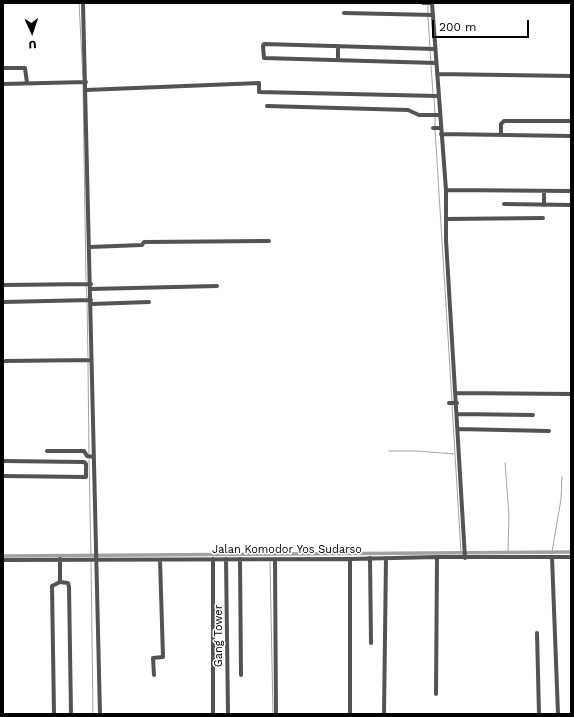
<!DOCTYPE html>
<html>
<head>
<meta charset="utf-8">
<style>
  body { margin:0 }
  #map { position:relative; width:574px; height:717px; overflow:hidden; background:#fff; font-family:"Work Sans",sans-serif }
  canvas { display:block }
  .frame { position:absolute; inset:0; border:4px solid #000; pointer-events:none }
  .north { position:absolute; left:12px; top:12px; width:40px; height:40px; -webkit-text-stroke:3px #fff; paint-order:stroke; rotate:177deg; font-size:11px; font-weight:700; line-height:16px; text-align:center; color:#000 }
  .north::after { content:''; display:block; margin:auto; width:14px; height:18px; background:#000; clip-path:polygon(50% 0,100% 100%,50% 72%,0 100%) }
  .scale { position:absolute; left:432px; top:20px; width:97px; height:18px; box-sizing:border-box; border:2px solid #000; border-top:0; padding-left:5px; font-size:12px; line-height:14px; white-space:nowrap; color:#000; -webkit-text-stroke:3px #fff; paint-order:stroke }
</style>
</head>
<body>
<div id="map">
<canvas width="574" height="717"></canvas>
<div class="frame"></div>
<div class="north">U</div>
<div class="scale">200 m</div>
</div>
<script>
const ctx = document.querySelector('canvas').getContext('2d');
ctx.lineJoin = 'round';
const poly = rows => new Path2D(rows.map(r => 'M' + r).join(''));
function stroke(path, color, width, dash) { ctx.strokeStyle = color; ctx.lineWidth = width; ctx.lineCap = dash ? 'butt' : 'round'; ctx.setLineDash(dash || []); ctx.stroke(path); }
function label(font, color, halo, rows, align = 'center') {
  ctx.font = font + ' "Work Sans",sans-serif'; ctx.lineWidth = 3; ctx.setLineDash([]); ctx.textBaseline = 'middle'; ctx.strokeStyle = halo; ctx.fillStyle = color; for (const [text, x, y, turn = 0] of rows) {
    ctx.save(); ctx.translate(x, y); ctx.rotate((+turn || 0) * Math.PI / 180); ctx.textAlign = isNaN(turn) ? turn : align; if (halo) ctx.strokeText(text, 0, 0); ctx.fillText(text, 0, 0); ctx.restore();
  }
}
stroke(poly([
  [79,3,83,79],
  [428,5,428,14],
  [428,17,430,48],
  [430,51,431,62],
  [431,65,433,94],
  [83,83,86,281],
  [434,97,435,114],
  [435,117,435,126],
  [435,129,452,401],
  [86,285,87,299],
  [87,303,88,357],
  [88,361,89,455],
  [452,405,461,552],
  [389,451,417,451,454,454],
  [89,459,91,557],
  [505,463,509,515,508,552],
  [552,552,561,499,562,477],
  [91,561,93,714],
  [270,561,273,714]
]), '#a1a1a1', 1);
stroke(poly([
  [3,556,571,552]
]), '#a1a1a1', 3.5);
stroke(poly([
  [83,3,100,714],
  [423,3,432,3],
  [432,3,446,190,446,240,465,558],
  [344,13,433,15],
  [435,49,264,44,263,46,264,58,436,63],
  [338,60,338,46],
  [3,68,25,68,27,83],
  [437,74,571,76],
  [3,84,86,82],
  [86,90,259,83,259,92,438,96],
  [267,106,408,110,419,115,440,115],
  [433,128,440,128],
  [441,134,571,136],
  [501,135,501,124,504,121,571,121],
  [446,190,571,191],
  [544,191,544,205],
  [504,204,571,205],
  [446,219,543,218],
  [90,247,142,245,144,242,269,241],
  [3,285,91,284],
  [91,289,217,286],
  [3,302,91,300],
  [91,304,149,302],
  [3,361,91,360],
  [456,393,571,394],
  [449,403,457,403],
  [458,414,533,415],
  [458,429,549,431],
  [47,451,84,451,87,456,94,457],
  [3,461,84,462,86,464,86,477,3,476],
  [552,557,558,714],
  [370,558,371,643],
  [60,559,60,582],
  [213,559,213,714],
  [226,559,228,714],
  [240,559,241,675],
  [275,559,276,714],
  [350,559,350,714],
  [3,560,350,559,437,557,571,557],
  [537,633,539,714],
  [154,675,153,658,163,657,160,560],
  [436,694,437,557],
  [54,714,52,586,60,582,68,583,69,587,71,714],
  [384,714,386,558]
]), '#535353', 4);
label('11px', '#000', '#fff', [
  ["Jalan Komodor Yos Sudarso",287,550],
  ["Gang Tower",219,636,-90]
]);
</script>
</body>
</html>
